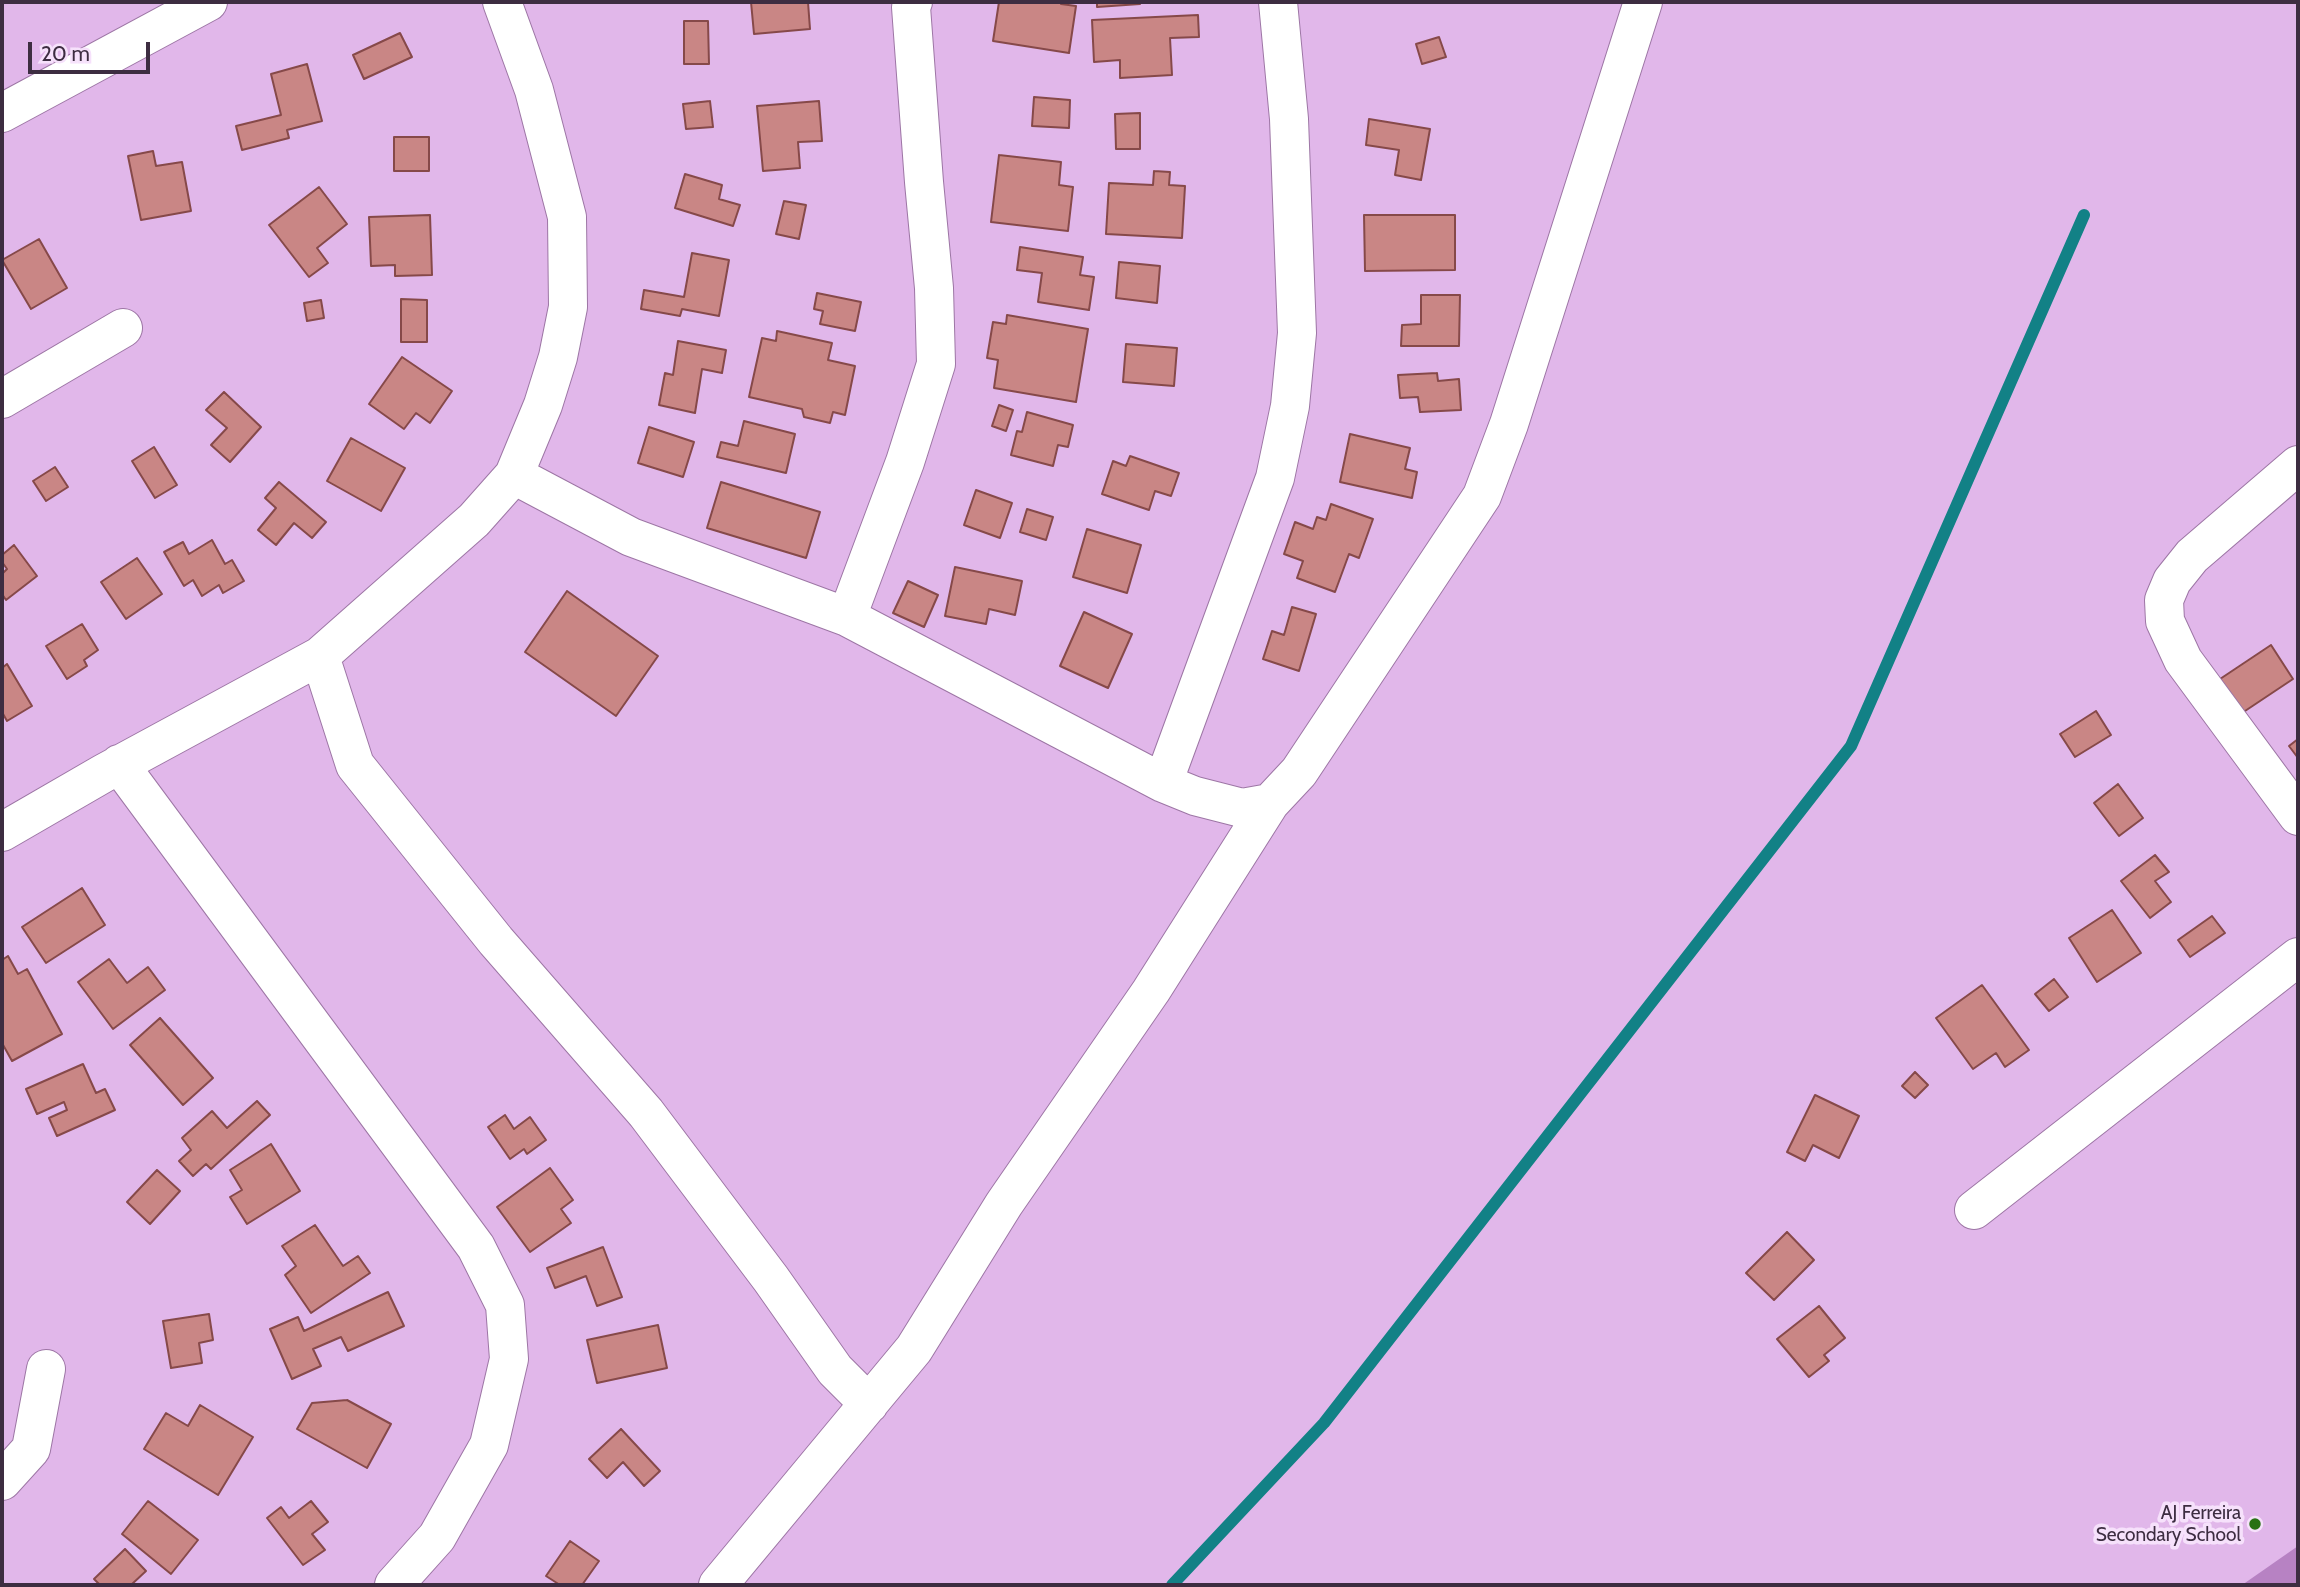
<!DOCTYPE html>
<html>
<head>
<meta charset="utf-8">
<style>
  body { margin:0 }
  #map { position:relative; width:2300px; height:1587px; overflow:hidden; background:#e1b7ea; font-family:Cabin,sans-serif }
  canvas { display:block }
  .frame { position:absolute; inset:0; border:4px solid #3d2d41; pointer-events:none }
  .scale { position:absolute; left:28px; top:42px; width:122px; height:32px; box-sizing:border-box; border:4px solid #3d2d41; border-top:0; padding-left:9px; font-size:21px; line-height:24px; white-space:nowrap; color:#3d2d41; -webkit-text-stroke:5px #f6e1fb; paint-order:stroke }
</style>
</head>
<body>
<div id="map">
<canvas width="2300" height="1587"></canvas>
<div class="frame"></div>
<div class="scale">20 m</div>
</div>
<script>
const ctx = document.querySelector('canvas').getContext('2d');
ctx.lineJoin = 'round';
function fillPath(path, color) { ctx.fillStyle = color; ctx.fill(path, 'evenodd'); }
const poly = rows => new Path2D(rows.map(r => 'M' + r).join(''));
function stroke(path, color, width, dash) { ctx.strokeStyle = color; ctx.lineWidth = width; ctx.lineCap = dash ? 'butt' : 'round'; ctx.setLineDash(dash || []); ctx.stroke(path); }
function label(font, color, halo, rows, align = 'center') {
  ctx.font = font + ' Cabin,sans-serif'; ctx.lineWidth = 7; ctx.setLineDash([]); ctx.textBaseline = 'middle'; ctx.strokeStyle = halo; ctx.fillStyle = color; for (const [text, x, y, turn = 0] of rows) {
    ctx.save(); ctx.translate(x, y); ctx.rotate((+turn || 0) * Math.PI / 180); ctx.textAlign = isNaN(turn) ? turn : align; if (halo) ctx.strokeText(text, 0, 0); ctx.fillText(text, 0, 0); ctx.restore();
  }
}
fillPath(poly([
  [2298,1546,2298,1585,2242,1585]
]), '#b782c3');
stroke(poly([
  [1172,1585,1324,1423,1851,746,2084,215]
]), '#128186', 12);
const building = poly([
  [751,2,808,2,810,29,754,34,751,2],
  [999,2,1061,2,1061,4,1076,6,1069,53,993,41,999,2],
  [1097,2,1139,2,1140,4,1097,7,1097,2],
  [1198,15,1199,37,1170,38,1172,75,1120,78,1120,60,1094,62,1092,20,1198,15],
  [684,21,708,21,709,64,684,64,684,21],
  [400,33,412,57,364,79,353,55,400,33],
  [1439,37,1446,57,1422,64,1416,44,1439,37],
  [307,64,322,121,287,130,289,138,242,150,236,126,281,115,271,74,307,64],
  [1034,97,1070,100,1069,128,1032,126,1034,97],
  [710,101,713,127,686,129,683,104,710,101],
  [819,101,822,141,798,142,800,168,763,171,757,106,819,101],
  [1140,113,1140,149,1116,149,1115,114,1140,113],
  [1369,119,1430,129,1421,180,1395,175,1399,150,1366,145,1369,119],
  [394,137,429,137,429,171,394,171,394,137],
  [153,151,156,166,182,162,191,211,141,220,128,156,153,151],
  [999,155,1061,162,1059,185,1073,187,1068,231,991,222,999,155],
  [1154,171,1170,172,1169,185,1185,186,1182,238,1106,234,1109,183,1153,185,1154,171],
  [685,174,722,185,719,199,740,205,733,226,675,208,685,174],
  [319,187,347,224,317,248,328,263,309,277,269,225,319,187],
  [784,201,806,205,799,239,776,234,784,201],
  [430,215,432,275,395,276,395,265,371,266,369,217,430,215],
  [1364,215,1455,215,1455,270,1365,271,1364,215],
  [39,239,67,288,31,309,2,260,39,239],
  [1020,247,1083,257,1080,275,1094,277,1089,310,1038,302,1042,273,1017,270,1020,247],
  [692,253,729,260,719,316,682,309,680,316,641,309,644,290,684,297,692,253],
  [1119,262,1160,266,1157,303,1116,298,1119,262],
  [817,293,861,302,855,331,820,324,823,311,814,309,817,293],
  [1421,295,1460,295,1459,346,1401,346,1402,325,1421,324,1421,295],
  [401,299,427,300,427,342,401,342,401,299],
  [321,300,324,318,307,321,304,303,321,300],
  [1007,315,1088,329,1076,402,994,388,998,360,987,358,993,322,1006,324,1007,315],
  [777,331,832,343,828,360,855,366,845,415,833,412,830,423,804,417,802,409,749,397,762,338,776,341,777,331],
  [678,341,726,350,722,373,702,369,695,413,659,405,665,373,673,375,678,341],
  [1126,344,1177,348,1174,386,1123,382,1126,344],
  [402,357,452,391,430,423,416,413,404,429,369,404,402,357],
  [1437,373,1438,381,1459,379,1461,410,1420,412,1418,397,1400,398,1398,375,1437,373],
  [224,392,261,427,230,462,211,445,227,428,206,410,224,392],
  [999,405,1013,410,1006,431,992,426,999,405],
  [1027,412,1073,425,1068,447,1058,445,1053,466,1011,455,1017,431,1022,432,1027,412],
  [744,421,795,434,786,473,717,457,721,442,738,446,744,421],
  [649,427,694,442,683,477,638,463,649,427],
  [1350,434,1410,448,1405,469,1417,472,1412,498,1340,482,1350,434],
  [351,438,405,468,381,511,327,481,351,438],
  [154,447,177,485,155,498,132,461,154,447],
  [1130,456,1179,473,1171,496,1155,491,1149,510,1102,494,1113,461,1126,466,1130,456],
  [55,467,68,487,46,501,33,481,55,467],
  [279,482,326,522,312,538,294,523,276,545,258,530,276,508,265,498,279,482],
  [721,482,820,512,806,558,707,528,721,482],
  [976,490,1012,503,1000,538,964,525,976,490],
  [1331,504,1373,519,1359,558,1349,554,1335,592,1297,578,1303,561,1284,554,1295,522,1313,529,1317,517,1326,520,1331,504],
  [1027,509,1053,517,1046,540,1020,532,1027,509],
  [1087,529,1141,545,1127,593,1073,577,1087,529],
  [212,540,225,564,232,560,244,581,223,593,219,585,202,596,193,580,184,586,164,552,183,542,189,554,212,540],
  [14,545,37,576,6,600,2,594,2,574,7,569,2,562,2,555,14,545],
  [137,558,162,594,126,619,101,582,137,558],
  [955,567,1022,581,1015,615,989,609,986,624,945,616,955,567],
  [908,581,938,595,924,627,893,613,908,581],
  [567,591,658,656,616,716,525,652,567,591],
  [1292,607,1316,614,1299,671,1263,659,1272,631,1284,635,1292,607],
  [1084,612,1132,634,1108,688,1060,666,1084,612],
  [82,624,98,650,84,660,87,666,67,679,46,646,82,624],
  [2271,645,2293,679,2242,713,2220,679,2271,645],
  [7,664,32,706,7,721,2,712,2,668,7,664],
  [2096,711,2111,735,2075,757,2060,734,2096,711],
  [2298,739,2298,758,2289,746,2298,739],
  [2118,784,2143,818,2119,836,2094,803,2118,784],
  [2155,855,2169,872,2155,881,2171,902,2150,918,2121,881,2155,855],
  [82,888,105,925,46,963,22,927,82,888],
  [2112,910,2141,953,2097,982,2069,938,2112,910],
  [2212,916,2225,933,2190,957,2178,940,2212,916],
  [8,956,18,974,27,969,62,1034,12,1061,2,1043,2,960,8,956],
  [109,959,127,983,148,967,165,990,113,1029,78,982,109,959],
  [2054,979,2068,997,2049,1011,2035,994,2054,979],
  [1982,985,2029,1050,2005,1067,1996,1053,1973,1069,1936,1018,1982,985],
  [160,1018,213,1078,183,1105,130,1045,160,1018],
  [83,1064,96,1093,105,1089,115,1110,57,1136,49,1118,67,1110,64,1102,37,1114,26,1089,83,1064],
  [1915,1072,1928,1085,1915,1098,1902,1086,1915,1072],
  [1815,1095,1859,1116,1839,1158,1813,1145,1805,1161,1787,1152,1815,1095],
  [257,1101,270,1115,211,1169,206,1164,193,1176,179,1161,191,1150,182,1138,212,1111,227,1128,257,1101],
  [505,1115,514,1129,530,1117,546,1140,527,1154,524,1149,510,1159,488,1127,505,1115],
  [271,1144,300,1191,247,1224,230,1197,242,1190,230,1170,271,1144],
  [550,1168,573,1200,561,1209,571,1223,530,1252,497,1207,550,1168],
  [157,1170,180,1191,150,1224,127,1202,157,1170],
  [315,1225,343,1266,358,1256,370,1273,311,1313,285,1275,296,1266,282,1246,315,1225],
  [1787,1232,1814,1260,1774,1300,1746,1273,1787,1232],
  [603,1247,622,1297,597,1306,586,1276,555,1288,547,1268,603,1247],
  [388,1292,404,1326,348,1351,341,1337,313,1349,321,1366,292,1379,270,1329,298,1317,304,1331,388,1292],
  [1819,1306,1845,1338,1824,1355,1829,1361,1809,1377,1777,1339,1819,1306],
  [209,1314,213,1340,199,1343,202,1363,171,1368,163,1321,209,1314],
  [658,1325,667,1368,597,1383,587,1340,658,1325],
  [347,1400,391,1424,367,1468,297,1429,312,1403,347,1400],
  [200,1405,253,1437,218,1495,144,1449,166,1413,188,1426,200,1405],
  [621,1429,660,1471,644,1486,623,1462,607,1478,589,1459,621,1429],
  [148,1501,198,1540,171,1574,122,1534,148,1501],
  [311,1501,328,1522,312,1534,325,1550,303,1565,267,1518,281,1507,289,1518,311,1501],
  [570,1541,599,1561,582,1585,560,1585,546,1576,570,1541],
  [125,1549,146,1571,131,1585,100,1585,94,1579,125,1549]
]);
fillPath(building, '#c98685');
stroke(building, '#864949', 2);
const minor = poly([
  [2,113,208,2],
  [2,399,123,328],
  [2298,465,2192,556,2172,581,2164,600,2165,621,2183,660,2298,816],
  [514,475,631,537,847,617,1163,783,1195,796,1242,808,1270,803],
  [847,617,905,462,936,364,934,288,924,182,911,7,913,2],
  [320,656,355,765,496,941,646,1113,771,1279,835,1370,869,1404],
  [119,764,476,1247,505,1305,509,1359,489,1445,437,1537,394,1585],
  [1163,783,1275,478,1290,406,1297,333,1289,119,1278,2],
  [2,832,104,773,320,656,474,520,514,475,543,405,558,357,568,307,567,217,534,90,502,2],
  [1974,1210,2298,957],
  [2,1481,31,1449,46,1369],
  [718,1585,914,1349,1004,1204,1151,991,1270,803,1299,772,1482,496,1509,424,1643,2]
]);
stroke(minor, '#9d76a5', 40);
stroke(minor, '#fff', 38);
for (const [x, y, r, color] of [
  [2255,1524,7,"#287114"]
]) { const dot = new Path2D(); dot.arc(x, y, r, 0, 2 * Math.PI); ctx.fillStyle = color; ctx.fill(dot); stroke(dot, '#f6e1fb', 2.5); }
label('19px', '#3d2d41', '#f6e1fb', [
  ["AJ Ferreira",2241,1513],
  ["Secondary School",2241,1535]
], 'right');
</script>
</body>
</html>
